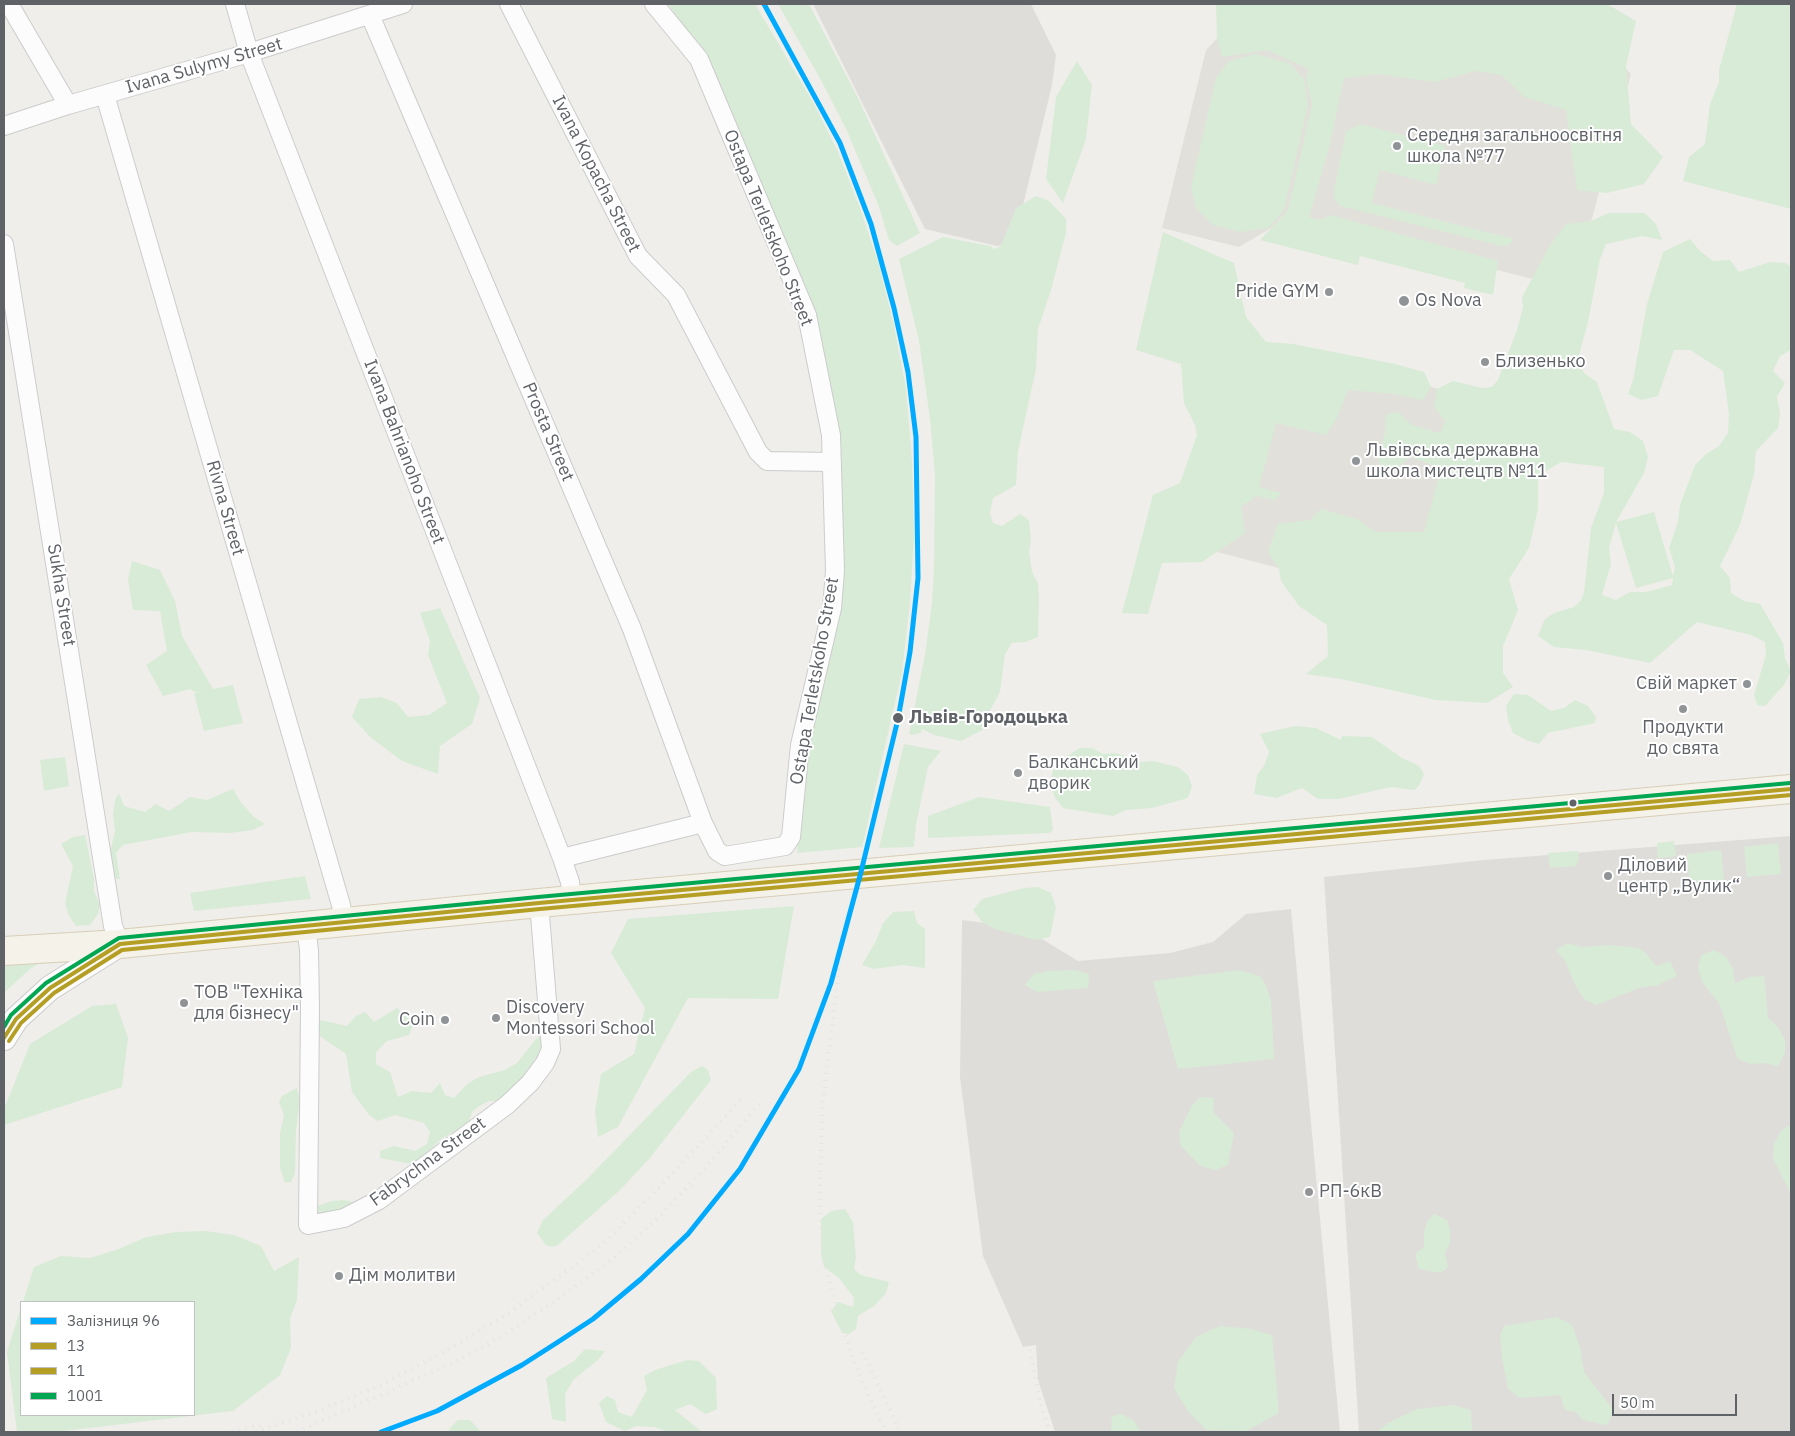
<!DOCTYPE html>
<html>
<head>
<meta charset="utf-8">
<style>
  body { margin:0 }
  #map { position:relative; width:1795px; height:1436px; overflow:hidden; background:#efeeea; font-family:"IBM Plex Sans",sans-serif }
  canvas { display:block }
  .frame { position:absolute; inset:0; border:5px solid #5f6368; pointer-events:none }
  .legend { position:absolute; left:20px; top:1301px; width:175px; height:115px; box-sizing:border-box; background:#fff; border:1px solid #bfc1c3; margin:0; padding:6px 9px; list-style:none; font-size:15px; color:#5f6368 }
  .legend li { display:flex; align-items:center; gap:10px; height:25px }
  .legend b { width:25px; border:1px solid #bfc1c3 }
  .scale { position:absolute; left:1612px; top:1394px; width:125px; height:22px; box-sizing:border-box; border:2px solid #5f6368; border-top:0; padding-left:6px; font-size:15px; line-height:18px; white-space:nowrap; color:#5f6368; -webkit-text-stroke:4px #fff; paint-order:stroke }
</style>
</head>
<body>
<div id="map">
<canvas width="1795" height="1436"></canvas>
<div class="frame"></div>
<ul class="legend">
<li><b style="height:6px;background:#0af"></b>Залізниця 96</li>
<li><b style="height:6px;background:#b59e24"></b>13</li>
<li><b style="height:6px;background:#b59e24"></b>11</li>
<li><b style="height:6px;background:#00a651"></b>1001</li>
</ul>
<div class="scale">50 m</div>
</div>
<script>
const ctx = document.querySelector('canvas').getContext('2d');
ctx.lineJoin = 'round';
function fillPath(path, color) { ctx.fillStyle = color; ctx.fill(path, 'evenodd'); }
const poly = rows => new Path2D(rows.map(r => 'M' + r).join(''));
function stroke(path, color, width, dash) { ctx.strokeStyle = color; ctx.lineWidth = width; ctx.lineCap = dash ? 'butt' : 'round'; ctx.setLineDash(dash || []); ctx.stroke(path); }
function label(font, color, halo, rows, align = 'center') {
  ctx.font = font + ' "IBM Plex Sans",sans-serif'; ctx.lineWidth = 4; ctx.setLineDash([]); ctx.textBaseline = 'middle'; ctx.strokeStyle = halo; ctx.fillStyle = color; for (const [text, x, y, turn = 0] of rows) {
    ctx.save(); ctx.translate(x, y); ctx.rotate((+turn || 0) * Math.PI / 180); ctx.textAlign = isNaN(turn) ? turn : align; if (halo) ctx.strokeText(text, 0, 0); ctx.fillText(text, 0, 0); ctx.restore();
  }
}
fillPath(poly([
  [813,4,1031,4,1056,55,1052,85,1019,222,1005,245,997,246,925,229],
  [1791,836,1791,1432,1359,1432,1324,877,1484,860],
  [1291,909,1340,1432,1055,1432,1038,1380,1036,1345,1023,1347,983,1256,960,1077,962,920,1024,928,1078,961,1170,953,1213,942,1246,914]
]), '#dfddda');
fillPath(poly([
  [1233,22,1596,37,1631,74,1573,289,1288,218,1239,247,1162,228,1206,50],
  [1269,346,1487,401,1434,608,1217,552]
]), '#e2e0da');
fillPath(poly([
  [668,4,755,4,814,104,838,152,861,211,879,265,894,326,906,389,912,462,914,535,910,602,902,672,862,847,797,853,805,760,836,617,816,322,705,58],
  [778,4,809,4,857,96,920,233,897,246,889,240,878,204,847,131,822,82],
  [1216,4,1607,4,1636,21,1626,66,1631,124,1663,157,1644,184,1607,193,1577,190,1566,110,1525,97,1501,75,1475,71,1435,82,1378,74,1344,78,1329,148,1309,217,1319,220,1331,215,1498,261,1493,295,1464,288,1465,283,1360,256,1358,265,1260,240,1288,210,1312,104,1306,79,1309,69,1267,50,1222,57,1217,38],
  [1737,4,1791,4,1791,209,1683,181,1689,157,1705,144,1710,104,1719,82,1719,70],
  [1255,54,1289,63,1304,79,1308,105,1284,210,1268,228,1240,232,1213,225,1196,208,1191,187,1216,78,1229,61],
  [1077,61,1092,85,1086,139,1063,203,1046,179,1056,97],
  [1360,124,1446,146,1436,185,1380,170,1372,203,1514,239,1509,245,1502,246,1340,206,1334,198,1334,190,1346,132],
  [1036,196,1049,201,1066,219,1066,233,1051,290,1038,329,1036,369,1018,451,1016,485,993,498,990,514,993,523,1002,526,1020,514,1029,520,1031,539,1029,552,1032,572,1038,583,1039,597,1038,637,1025,642,1012,643,1005,654,1000,692,987,716,984,729,961,741,934,735,922,729,921,733,911,735,909,734,925,655,932,603,934,570,935,474,930,419,919,341,899,259,943,237,990,246,994,249,1001,246,1016,208],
  [1609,213,1645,213,1656,224,1662,240,1642,236,1606,244,1600,259,1588,322,1578,359,1584,373,1597,382,1614,429,1630,432,1643,441,1648,457,1644,473,1616,522,1654,512,1673,576,1675,567,1669,548,1678,522,1680,505,1695,465,1706,454,1719,446,1728,433,1729,414,1723,371,1690,350,1674,350,1658,396,1642,400,1628,394,1633,380,1647,304,1663,252,1690,239,1700,251,1713,261,1730,260,1739,272,1770,262,1786,263,1791,267,1791,350,1780,356,1773,371,1785,383,1777,397,1780,413,1778,428,1756,451,1754,474,1740,525,1720,566,1730,578,1731,593,1744,601,1760,604,1783,643,1785,658,1791,671,1784,685,1765,706,1757,705,1754,695,1766,655,1765,642,1751,635,1697,622,1650,663,1586,650,1554,647,1538,636,1545,619,1554,613,1574,607,1581,600,1584,592,1591,528,1604,493,1604,467,1561,462,1538,476,1538,509,1529,548,1509,579,1518,610,1503,646,1503,673,1513,687,1487,703,1436,700,1341,679,1306,674,1328,656,1327,625,1299,606,1281,581,1279,569,1268,552,1278,524,1310,520,1321,509,1357,519,1376,532,1424,532,1441,468,1410,457,1401,464,1397,471,1380,467,1378,457,1385,433,1386,415,1398,412,1412,425,1440,433,1445,421,1434,407,1437,389,1453,381,1482,388,1492,387,1498,380,1517,330,1523,307,1522,297,1549,247,1566,224,1591,221],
  [1616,523,1636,588,1673,578,1672,585,1646,592,1630,592,1616,600,1602,595,1611,564,1609,548],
  [1163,232,1234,263,1246,317,1266,342,1293,344,1395,364,1424,372,1431,387,1423,400,1394,394,1348,390,1336,420,1326,435,1276,423,1259,487,1281,493,1275,500,1256,496,1241,507,1245,533,1202,562,1162,563,1148,614,1122,613,1153,495,1180,483,1197,435,1195,425,1184,403,1181,364,1136,350],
  [132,561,160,570,175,601,182,636,213,689,233,685,243,723,204,731,194,694,197,693,190,689,163,696,146,665,167,651,160,611,133,610,128,579],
  [440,608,480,698,472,724,440,746,438,774,402,761,370,737,352,717,359,699,381,697,397,703,408,717,429,715,447,703,428,655,430,641,420,613],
  [1514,694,1528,695,1551,711,1564,708,1575,700,1588,706,1596,717,1595,723,1548,733,1539,744,1526,740,1513,733,1508,720,1506,706],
  [1295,726,1316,728,1341,740,1342,736,1372,737,1402,758,1419,766,1424,774,1419,786,1414,790,1391,787,1338,799,1318,799,1302,788,1276,798,1254,794,1257,775,1264,766,1269,752,1260,734],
  [904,744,941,751,928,767,916,824,914,847,879,848],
  [1080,748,1092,748,1103,754,1116,753,1140,762,1153,761,1178,767,1188,775,1192,786,1188,798,1152,808,1126,810,1113,816,1063,808,1055,798,1051,786,1052,773,1058,762],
  [65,757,69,786,44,791,40,760],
  [233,789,240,801,254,817,265,824,253,830,230,833,192,832,123,845,116,853,120,879,112,878,107,865,115,831,113,815,115,800,119,793,124,806,145,812,156,804,169,811,190,797,207,800],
  [979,797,1050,807,1053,830,1049,833,928,838,928,816],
  [85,835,94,878,94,891,100,905,98,914,90,925,76,926,69,916,65,903,73,866,61,844,73,837],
  [1674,841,1676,856,1658,858,1657,843],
  [1778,843,1781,874,1747,877,1744,847],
  [1721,850,1724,881,1690,884,1687,854],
  [1578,851,1579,858,1576,866,1550,868,1548,853],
  [305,876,311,899,194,911,190,893],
  [1038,887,1051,893,1056,907,1050,937,1036,940,995,929,982,922,973,910,982,899,1024,888],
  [794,906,778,999,688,998,618,1127,598,1137,595,1111,601,1074,634,1054,645,1008,611,953,628,919],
  [914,911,917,923,925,929,925,968,902,965,874,969,862,965,876,941,883,923,893,912],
  [1568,943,1582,947,1610,945,1639,948,1647,954,1656,966,1670,961,1677,976,1658,985,1639,988,1596,1005,1584,999,1576,987,1565,961,1556,950],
  [1714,950,1726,957,1733,969,1735,983,1750,977,1764,976,1768,1018,1778,1027,1785,1040,1785,1053,1778,1066,1764,1063,1750,1064,1737,1058,1720,1005,1703,983,1698,969,1701,955],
  [41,962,30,969,4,993,4,964],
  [1075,970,1089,974,1088,988,1037,992,1025,985,1034,974,1048,971],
  [1239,970,1260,976,1266,985,1271,1001,1274,1059,1178,1069,1153,981],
  [116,1004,128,1038,122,1087,4,1125,4,1109,30,1044,92,1006],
  [397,1008,414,1023,409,1035,387,1041,376,1052,376,1064,390,1072,398,1097,412,1091,431,1093,440,1083,445,1095,454,1098,467,1084,479,1077,505,1070,517,1063,536,1039,549,1032,548,1057,500,1101,489,1101,479,1106,472,1112,469,1123,441,1139,422,1158,411,1164,380,1158,380,1151,394,1146,415,1151,427,1144,430,1132,424,1123,395,1115,378,1121,370,1116,352,1092,346,1054,318,1035,316,1023,321,1020,347,1026,356,1016,365,1012,374,1022],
  [702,1066,708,1070,711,1080,649,1159,619,1191,558,1245,552,1247,546,1245,537,1233,543,1220,586,1180,691,1072],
  [297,1088,300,1100,296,1130,295,1173,291,1182,285,1183,280,1168,280,1133,284,1115,279,1102,282,1096],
  [1200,1097,1214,1098,1213,1112,1234,1133,1228,1165,1215,1170,1200,1166,1181,1146,1179,1132,1191,1107],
  [1791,1124,1791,1194,1773,1158,1774,1144,1781,1131],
  [343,1200,360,1203,317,1221,314,1207,332,1201],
  [845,1209,853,1222,856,1258,854,1269,861,1275,889,1282,886,1293,874,1306,858,1316,856,1329,849,1334,842,1333,831,1311,838,1302,853,1307,854,1298,839,1278,824,1267,821,1254,821,1219,831,1211],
  [1434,1214,1447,1220,1450,1230,1450,1243,1445,1254,1448,1267,1441,1273,1419,1269,1415,1254,1424,1247,1424,1231,1428,1220],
  [205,1231,234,1235,261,1246,274,1271,299,1257,297,1300,290,1319,291,1348,280,1375,233,1411,55,1432,17,1432,7,1352,21,1307,21,1415,194,1415,194,1302,23,1302,34,1267,61,1256,90,1258,119,1249,146,1237,176,1232],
  [1557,1317,1572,1325,1580,1348,1584,1372,1614,1411,1607,1425,1583,1420,1576,1412,1565,1410,1560,1395,1520,1398,1508,1389,1502,1358,1500,1335,1504,1326],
  [1220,1326,1251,1329,1272,1335,1279,1413,1246,1431,1206,1430,1187,1410,1174,1388,1178,1362,1196,1337],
  [585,1349,605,1351,598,1360,574,1379,565,1394,566,1422,552,1419,546,1378,574,1361],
  [687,1360,699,1361,716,1378,717,1409,706,1414,690,1404,675,1410,702,1432,669,1432,654,1427,636,1426,625,1431,606,1422,599,1403,607,1396,615,1400,618,1412,632,1417,647,1390,644,1376,655,1370],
  [1453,1405,1471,1410,1472,1432,1376,1432,1388,1423,1417,1409],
  [1121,1414,1134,1421,1141,1432,1111,1432,1112,1416],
  [458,1420,470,1420,481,1432,450,1432,449,1429]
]), '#d8ebd6');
const minor = poly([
  [9,4,68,105],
  [235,4,249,53,562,858,570,882,572,900],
  [509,4,638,256,676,295,758,452,767,461,832,462],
  [370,15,632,629,703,823,717,851,725,856,785,846,791,837,800,745,832,608,835,571,831,435,807,315,699,59,654,4],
  [105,95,341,905,344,922],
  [4,126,68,105,249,53,403,4],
  [4,244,113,926,120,944],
  [562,858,703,823],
  [306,926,309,950,310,1007,308,1225,344,1218,379,1200,507,1105,530,1083,545,1063,551,1049,539,903]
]);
const secondary = poly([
  [4,1038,16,1019,50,988,120,944]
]);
const primary = poly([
  [4,951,120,944,539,903,1791,789]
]);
stroke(minor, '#cbcccc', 20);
stroke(secondary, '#cacacb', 26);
stroke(primary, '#d7ceb8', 30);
stroke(minor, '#fdfcfc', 18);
stroke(secondary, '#fdfcfc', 24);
stroke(primary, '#f4f2e9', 28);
stroke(poly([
  [842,941,822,1112,820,1208,823,1253,832,1292,852,1357,877,1415,887,1432],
  [1030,1350,1041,1405,1050,1432],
  [863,1352,900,1432],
  [232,1432,264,1424],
  [256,1432,320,1410,377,1387,458,1344,513,1310,601,1246,669,1177,744,1096],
  [297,1432,451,1364,497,1339,557,1300,620,1253,662,1214,706,1167,759,1104]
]), '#e4e4e4', 4, [1, 6]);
stroke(poly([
  [4,1038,16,1019,50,988,120,944,539,903,1791,789]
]), '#b59e24', 4);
stroke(poly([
  [9,1041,21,1023,54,993,122,950,540,909,1791,795]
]), '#b59e24', 4);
stroke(poly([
  [4,1027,11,1015,46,983,119,938,538,897,1790,783]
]), '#00a651', 4);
stroke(poly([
  [381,1432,437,1411,522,1365,558,1342,593,1319,641,1279,688,1234,740,1169,799,1069,831,983,861,872,898,719,910,652,918,578,916,437,908,372,894,308,871,224,840,143,764,4]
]), '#0af', 5);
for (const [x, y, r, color] of [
  [1397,146,5,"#919496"],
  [1329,292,5,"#919496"],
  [1404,301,6,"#919496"],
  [1485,362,5,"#919496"],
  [1356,461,5,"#919496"],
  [1747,684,5,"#919496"],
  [1683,709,5,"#919496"],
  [898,718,6,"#5f6368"],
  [1018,773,5,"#919496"],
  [1573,803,4.5,"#5f6368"],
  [1608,876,5,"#919496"],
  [184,1003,5,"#919496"],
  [496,1018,5,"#919496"],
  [445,1020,5,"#919496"],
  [1309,1192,5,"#919496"],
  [339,1276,5,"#919496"]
]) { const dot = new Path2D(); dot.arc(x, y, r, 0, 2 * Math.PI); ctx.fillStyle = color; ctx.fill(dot); stroke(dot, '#fff', 2); }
label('18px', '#5f6368', '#fff', [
  ["Ivana Sulymy Street",204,66,-16],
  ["Ivana Kopacha Street",596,174,63],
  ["Ostapa Terletskoho Street",768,228,68],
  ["Prosta Street",548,432,67],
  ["Ivana Bahrianoho Street",404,452,69],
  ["Rivna Street",225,508,74],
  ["Sukha Street",61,595,81],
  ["Ostapa Terletskoho Street",815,681,-80],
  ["Fabrychna Street",428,1162,-36]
]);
label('18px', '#5f6368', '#fff', [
  ["Середня загальноосвітня",1407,136],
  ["школа №77",1407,157],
  ["Pride GYM",1319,292,"right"],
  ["Os Nova",1415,301],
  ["Близенько",1495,362],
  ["Львівська державна",1366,451],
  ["школа мистецтв №11",1366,472],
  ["Свій маркет",1737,684,"right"],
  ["Продукти",1683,728,"center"],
  ["до свята",1683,749,"center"],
  ["Балканський",1028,763],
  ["дворик",1028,784],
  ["Діловий",1618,866],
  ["центр „Вулик“",1618,887],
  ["ТОВ \"Техніка",194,993],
  ["для бізнесу\"",194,1014],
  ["Discovery",506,1008],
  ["Montessori School",506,1029],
  ["Coin",435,1020,"right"],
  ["РП-6кВ",1319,1192],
  ["Дім молитви",349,1276]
], 'left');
label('bold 18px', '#5f6368', '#fff', [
  ["Львів-Городоцька",909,718]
], 'left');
</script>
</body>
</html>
